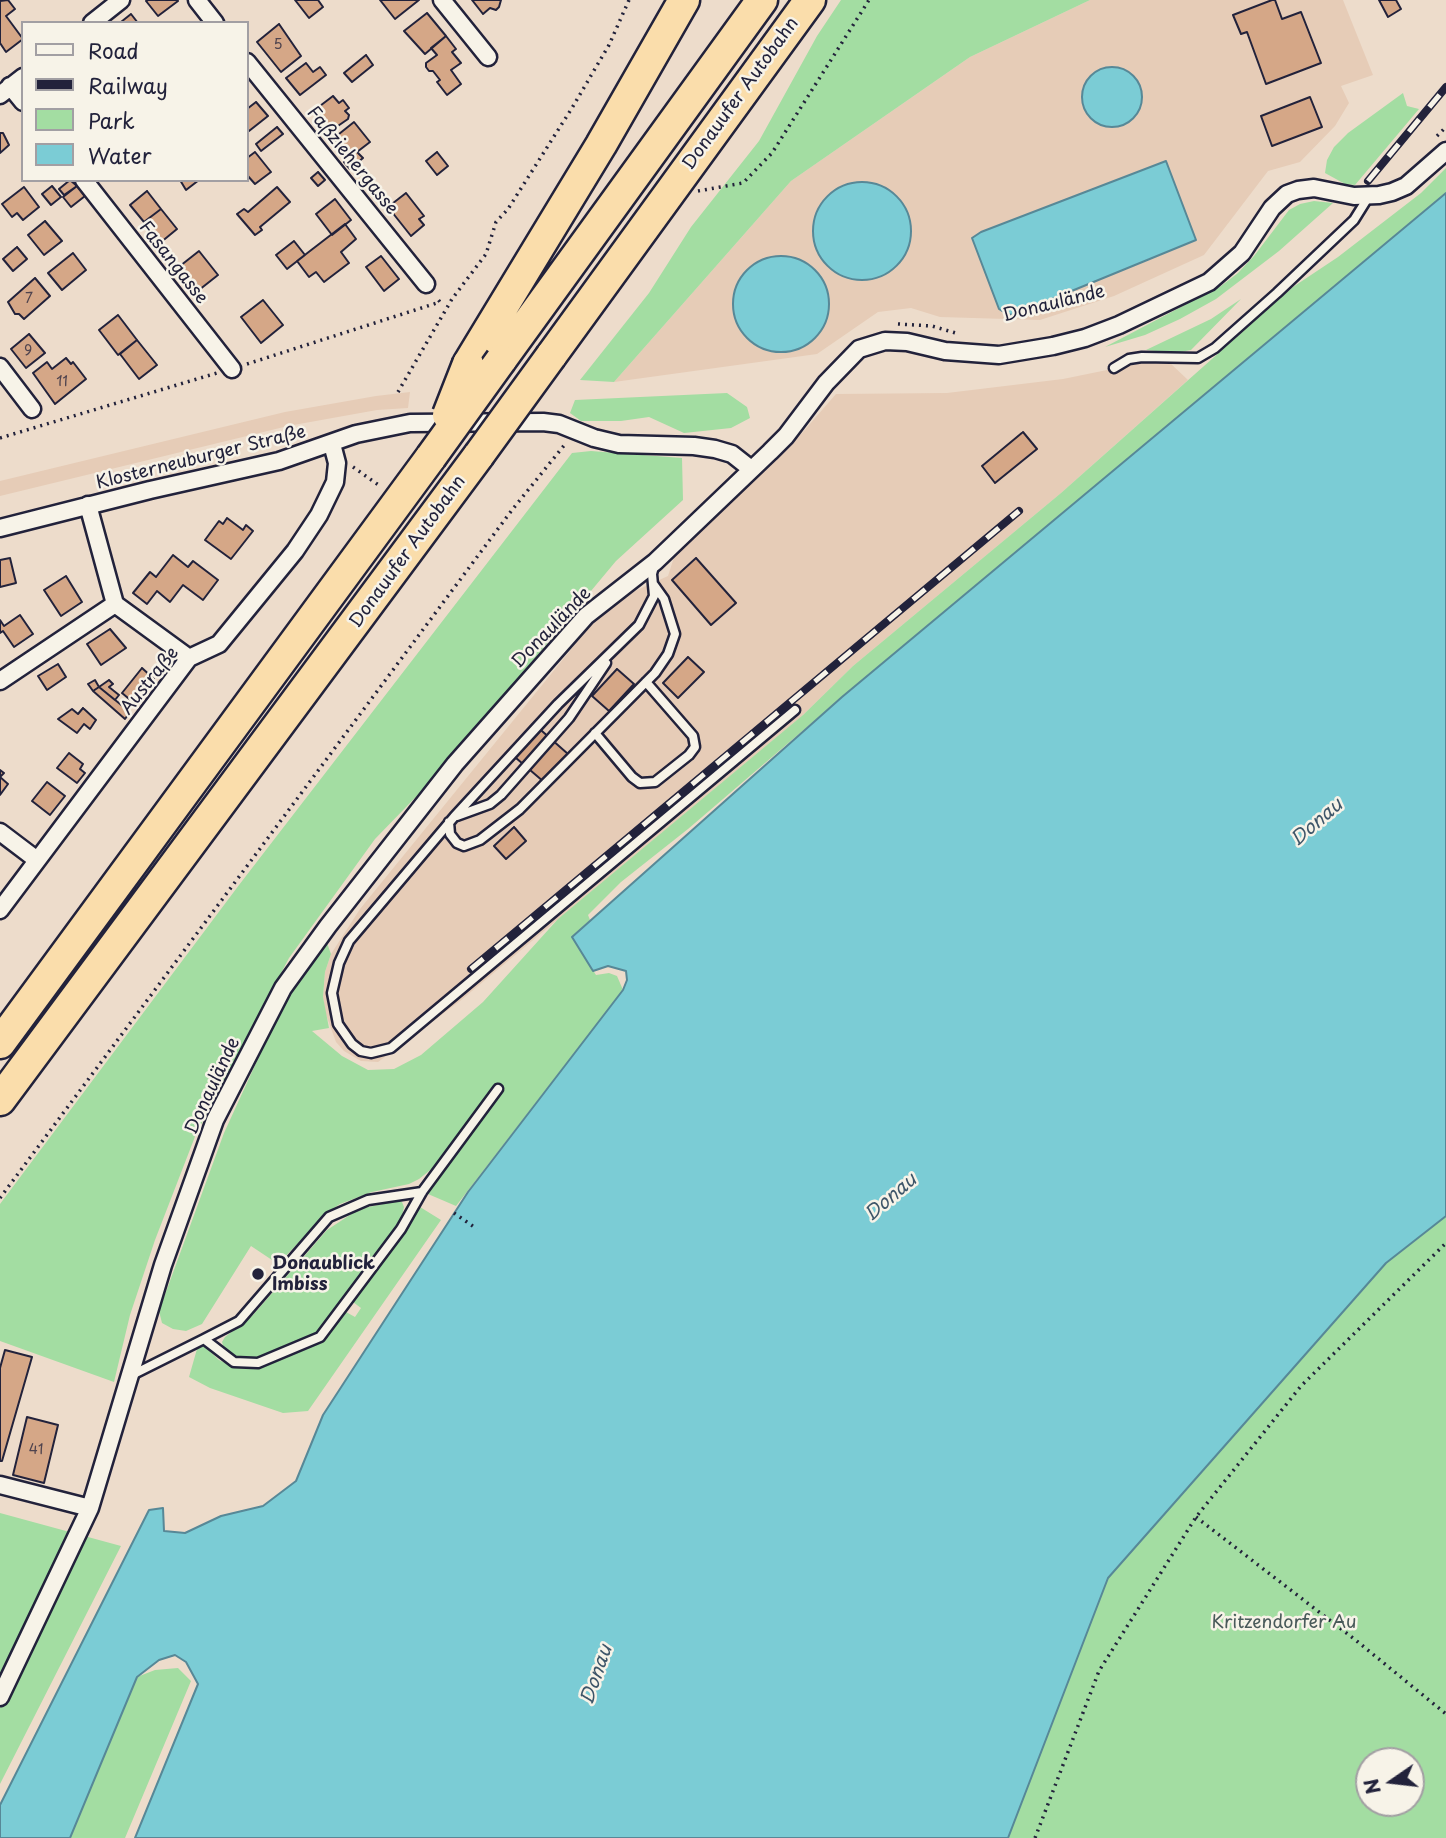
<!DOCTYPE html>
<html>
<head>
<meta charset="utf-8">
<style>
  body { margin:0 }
  #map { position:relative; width:1446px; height:1838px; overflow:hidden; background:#eddccb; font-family:"Playpen Sans",sans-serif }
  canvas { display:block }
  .legend { position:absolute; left:21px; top:21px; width:228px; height:161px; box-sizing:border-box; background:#f7f3e8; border:2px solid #a29fa3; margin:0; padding:9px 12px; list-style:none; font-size:21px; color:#22223b }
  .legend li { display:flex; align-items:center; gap:14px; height:35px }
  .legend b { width:35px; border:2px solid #a29fa3 }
  .north { position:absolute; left:1355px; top:1747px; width:70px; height:70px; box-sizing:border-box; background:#f7f3e8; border:2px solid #a29fa3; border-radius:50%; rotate:256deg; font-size:19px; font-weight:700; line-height:28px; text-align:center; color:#22223b }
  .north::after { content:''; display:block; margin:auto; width:24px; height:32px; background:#22223b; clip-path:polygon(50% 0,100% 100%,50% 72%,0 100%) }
</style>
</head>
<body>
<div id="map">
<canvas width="1446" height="1838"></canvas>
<ul class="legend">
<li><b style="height:9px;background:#f7f3e8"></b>Road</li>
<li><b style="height:9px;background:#22223b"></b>Railway</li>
<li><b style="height:19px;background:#a3dda2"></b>Park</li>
<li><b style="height:19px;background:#7bccd5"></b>Water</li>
</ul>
<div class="north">N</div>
</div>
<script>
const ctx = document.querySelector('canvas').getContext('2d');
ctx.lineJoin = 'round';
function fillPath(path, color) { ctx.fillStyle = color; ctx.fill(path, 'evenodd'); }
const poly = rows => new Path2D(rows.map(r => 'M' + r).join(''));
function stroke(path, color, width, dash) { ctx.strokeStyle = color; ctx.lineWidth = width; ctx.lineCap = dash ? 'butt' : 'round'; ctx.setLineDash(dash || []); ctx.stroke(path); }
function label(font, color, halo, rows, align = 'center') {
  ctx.font = font + ' "Playpen Sans",sans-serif'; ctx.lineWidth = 5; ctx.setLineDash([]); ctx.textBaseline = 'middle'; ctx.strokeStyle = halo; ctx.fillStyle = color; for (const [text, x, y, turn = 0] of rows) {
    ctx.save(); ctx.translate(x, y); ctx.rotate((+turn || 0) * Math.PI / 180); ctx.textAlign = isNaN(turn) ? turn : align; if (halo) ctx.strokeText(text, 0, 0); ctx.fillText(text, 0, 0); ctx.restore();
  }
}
fillPath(poly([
  [1090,0,1343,0,1373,75,1341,86,1349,103,1335,126,1300,162,1268,171,1204,255,1114,296,1040,320,940,317,911,308,878,312,817,354,614,382,791,181,970,57],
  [1156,360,1169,362,1188,380,1061,493,853,666,803,715,460,1001,378,1062,361,1061,344,1051,336,1042,325,1012,323,997,325,972,331,954,360,909,599,615,626,595,668,576,676,551,802,433,836,394,947,393,1063,379],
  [410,392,408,408,377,410,288,426,0,496,0,481,285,412,376,396]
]), '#e6ccb7');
fillPath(poly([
  [841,0,1090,0,970,57,791,181,614,382,580,380,649,293,691,227,759,141,817,36],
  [1403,93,1407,106,1419,109,1355,185,1345,184,1325,173,1327,160,1334,147,1348,133],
  [1446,168,1446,193,842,697,688,829,621,882,588,915,590,920,572,937,596,975,609,973,617,976,623,990,456,1206,428,1194,502,1091,496,1086,472,1120,434,1167,419,1179,409,1184,372,1192,340,1204,328,1212,278,1264,251,1246,202,1324,186,1331,173,1329,162,1323,159,1311,224,1133,284,1002,306,968,327,943,331,954,325,972,323,997,329,1028,312,1031,342,1056,368,1070,394,1069,421,1055,483,1002,558,919,803,715,853,666,1061,493,1293,287,1338,257,1421,193],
  [1314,201,1333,203,1279,251,1216,299,1180,319,1145,335,1105,347,1221,286,1238,273,1254,256,1289,210,1300,204],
  [1241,299,1191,350,1175,353,1146,350,1211,319],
  [727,393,747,407,750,418,731,428,684,433,649,417,621,421,581,421,570,413,575,400],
  [591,451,682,458,683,500,616,561,440,772,375,839,289,958,196,1134,155,1240,130,1315,114,1382,0,1341,0,1204,239,885,572,453],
  [397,1201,402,1202,404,1207,402,1216,393,1231,321,1329,312,1336,269,1355,255,1359,237,1358,225,1351,222,1342,225,1337,253,1315,327,1230,359,1209],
  [420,1207,441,1220,308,1411,283,1413,210,1388,189,1377,197,1349,204,1346,219,1360,236,1368,256,1369,323,1342,346,1312,355,1317,361,1308,353,1302],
  [1446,1215,1446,1838,1008,1838,1108,1578,1386,1263],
  [1369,1761,1411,1761,1411,1803,1369,1803],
  [0,1513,121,1546,0,1784],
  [178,1668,191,1681,125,1838,70,1838,137,1677,155,1670]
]), '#a3dda2');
const water = poly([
  '1082 97a30 30 0 1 1 60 0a30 30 0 1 1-60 0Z',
  [1166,161,1196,240,1013,315,1007,314,999,309,972,238,981,232,1166,161],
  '813 231a49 49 0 1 1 98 0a49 49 0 1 1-98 0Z',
  [1446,193,1446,1216,1386,1263,1108,1578,1008,1838,135,1838,198,1684,186,1662,175,1655,159,1660,137,1677,70,1838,0,1838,0,1805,149,1510,163,1508,164,1531,185,1533,221,1516,263,1506,296,1481,323,1415,468,1192,623,990,627,980,626,971,608,966,593,971,572,937,842,697,1446,193],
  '733 304a48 48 0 1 1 96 0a48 48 0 1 1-96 0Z'
]);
fillPath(water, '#7bccd5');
stroke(water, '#578897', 2);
const building = poly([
  [8,0,15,9,6,16,23,39,6,52,0,43,0,1,8,0],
  [148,0,177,0,178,1,158,16,146,1,148,0],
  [295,0,318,0,323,7,309,18,295,0],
  [380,0,419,0,395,19,380,0],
  [472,0,501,0,499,7,496,10,490,8,483,14,472,0],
  [1272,0,1275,0,1282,19,1301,12,1321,63,1266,84,1247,32,1241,34,1233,15,1272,0],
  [1379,0,1396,0,1401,9,1388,17,1379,0],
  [427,13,446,36,425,54,404,31,427,13],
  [131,14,138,23,121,22,131,14],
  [279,24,301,56,281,72,257,42,279,24],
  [446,36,456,49,452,52,461,63,451,70,461,84,447,95,437,82,440,80,433,71,429,71,426,67,426,63,437,55,431,48,446,36],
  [366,55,373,65,352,82,344,73,366,55],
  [306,63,313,72,320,67,326,75,300,95,286,78,306,63],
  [333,96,339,103,343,100,349,108,345,111,349,115,348,119,332,130,318,117,320,115,316,109,333,96],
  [1310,97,1322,127,1272,146,1261,116,1310,97],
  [256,102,268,116,249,131,247,128,247,109,256,102],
  [354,122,370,142,357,152,363,158,350,169,344,162,350,157,334,138,354,122],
  [277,127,283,134,261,151,256,144,277,127],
  [0,133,3,133,9,145,0,153,0,133],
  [255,152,271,172,255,184,247,175,247,158,255,152],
  [437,152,448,166,437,175,426,161,437,152],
  [318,172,325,180,318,186,311,178,318,172],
  [70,180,77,186,64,195,59,189,70,180],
  [180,180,199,180,186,190,180,180],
  [52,186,61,197,51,205,42,194,52,186],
  [77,186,85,196,71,207,63,197,77,186],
  [24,187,39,207,23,220,17,213,12,217,2,204,24,187],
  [277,187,290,202,260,227,262,230,255,235,237,214,244,209,248,212,277,187],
  [147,191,161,209,144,222,130,205,147,191],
  [406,193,424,216,419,219,424,225,411,236,388,207,406,193],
  [335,199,351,220,332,235,316,214,335,199],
  [161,209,177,229,160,243,144,222,161,209],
  [45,221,62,241,44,255,28,235,45,221],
  [345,224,356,239,341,252,349,263,324,282,316,272,309,277,297,261,345,224],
  [294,241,305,255,287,269,276,255,294,241],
  [17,247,27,259,13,271,3,259,17,247],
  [199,251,218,275,199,290,180,266,199,251],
  [73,253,86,270,62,290,48,273,73,253],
  [381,256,399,279,384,291,366,267,381,256],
  [35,278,50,296,24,319,19,314,15,314,8,302,35,278],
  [263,300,283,325,261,343,241,317,263,300],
  [118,315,137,340,118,355,99,330,118,315],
  [29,334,45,353,26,368,11,349,29,334],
  [137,340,157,365,139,379,120,354,137,340],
  [66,358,71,364,73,362,86,379,55,404,33,373,47,362,52,369,66,358],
  [1023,432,1037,449,995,483,982,466,1023,432],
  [227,518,243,530,246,525,253,531,231,559,205,540,219,521,223,524,227,518],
  [173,555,188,567,193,561,218,580,203,600,183,585,170,602,157,591,147,604,133,593,150,572,156,577,173,555],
  [10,558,16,583,0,587,0,560,10,558],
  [696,558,736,603,711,625,672,580,696,558],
  [66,576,82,602,61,616,44,590,66,576],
  [20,615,33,634,14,647,3,631,0,633,0,620,4,626,20,615],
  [110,629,126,648,101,665,87,644,110,629],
  [688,657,704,672,678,698,663,683,688,657],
  [58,664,66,677,47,690,38,676,58,664],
  [142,668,154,679,134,703,122,693,142,668],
  [617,669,634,684,609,711,592,696,617,669],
  [95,680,99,687,93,691,88,684,95,680],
  [109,680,113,684,109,687,119,695,115,700,99,687,109,680],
  [99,687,130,712,125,719,93,691,99,687],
  [83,708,96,720,90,729,84,724,77,733,58,719,72,709,78,714,83,708],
  [534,724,568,754,544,782,509,752,534,724],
  [69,753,83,764,80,769,85,773,77,783,57,768,69,753],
  [0,770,4,773,0,777,8,784,0,795,0,770],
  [47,782,65,796,50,815,32,801,47,782],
  [514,827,526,841,506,859,494,846,514,827],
  [5,1350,32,1357,2,1461,0,1461,0,1368,5,1350],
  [27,1417,58,1425,44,1483,13,1475,27,1417]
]);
fillPath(building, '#d5a787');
stroke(building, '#22223b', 2);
const lane = poly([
  [1114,368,1129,359,1142,357,1198,358,1215,348,1277,293,1354,220,1369,196],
  [654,566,652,574,654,596,639,625,558,704,454,817,349,941,339,963,332,993,338,1024,352,1044,361,1051,371,1053,391,1048,795,710],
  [595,733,632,777,640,783,655,782,689,755,695,747,693,736,646,682],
  [457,816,490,804,501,795,569,718,606,663],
  [449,822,450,834,457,843,464,846,480,840,520,809,655,673,668,654,675,634,664,599,654,585],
  [204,1339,239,1321,329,1217,368,1200,422,1192],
  [130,1376,204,1339,234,1362,258,1363,320,1337,401,1229,422,1192,498,1089]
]);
const street = poly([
  [197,0,215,23],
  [442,0,488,57],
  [92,23,121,0],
  [247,62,426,284],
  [10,86,23,102],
  [0,95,23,77],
  [84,180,232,369],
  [0,367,32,409],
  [88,505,115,604,189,658],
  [0,528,150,490,279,461,356,434,410,423,543,422,559,424,594,438,619,444,694,446,715,449,732,454,751,469],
  [0,681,115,604],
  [0,832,37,860],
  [0,910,189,658,219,644,295,551,319,515,335,482,337,463,332,444],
  [0,1485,90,1508],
  [0,1697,90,1508,163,1265,215,1120,283,988,328,926,455,764,586,616,655,562,770,452,786,436,826,383,859,349,885,341,907,342,945,351,999,355,1053,346,1085,338,1119,325,1209,282,1242,253,1272,208,1287,194,1298,190,1314,188,1354,196,1379,195,1392,192,1406,186,1446,151]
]);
const highway = poly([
  [551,356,810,0],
  [501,360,762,0],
  [468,364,601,145,684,0],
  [0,1043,431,457],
  [0,1100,479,455]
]);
stroke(lane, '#22223b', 13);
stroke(street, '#22223b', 21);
stroke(highway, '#22223b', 35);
stroke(poly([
  [1437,136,1446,127],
  [698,191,743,183,772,153,869,0],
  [898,324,932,326,959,334],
  [247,364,440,302,436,297],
  [398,392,452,299,486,254,496,222,508,209,572,108,609,45,629,0],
  [0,438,217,373],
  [353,467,380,486],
  [0,1198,512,510,566,443],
  [454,1213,477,1229],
  [1196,1517,1358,1642,1446,1714],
  [1035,1838,1099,1671,1196,1517,1301,1386,1446,1243]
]), '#22223b', 3.5, [2, 5]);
stroke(lane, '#f7f3e8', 8);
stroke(street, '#f7f3e8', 16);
stroke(highway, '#faddab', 30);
const rail = poly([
  [1368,181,1446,87],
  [471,969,1019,511]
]);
stroke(rail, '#22223b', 8);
stroke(rail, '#f7f3e8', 5, [16]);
const highwayBridge = poly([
  [448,415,468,364],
  [479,455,551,356],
  [431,457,501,360]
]);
stroke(highwayBridge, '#22223b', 35, []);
stroke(highwayBridge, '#faddab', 30);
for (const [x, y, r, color] of [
  [258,1274,7,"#22223b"]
]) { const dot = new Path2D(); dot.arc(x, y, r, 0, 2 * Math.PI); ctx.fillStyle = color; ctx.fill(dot); stroke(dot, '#f7f3e8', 2.5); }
label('14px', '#4f434e', null, [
  ["5",278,45],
  ["7",29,299],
  ["9",28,351],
  ["11",62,382],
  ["41",36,1450]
]);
label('18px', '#22223b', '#f7f3e8', [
  ["Donauufer Autobahn",741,94,-54],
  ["Faßziehergasse",352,161,51],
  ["Fasangasse",173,263,52],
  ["Donaulände",1054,304,-14],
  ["Klosterneuburger Straße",201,458,-14],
  ["Donauufer Autobahn",408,552,-54],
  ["Donaulände",552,628,-46],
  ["Austraße",150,681,-51],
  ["Donaulände",213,1086,-65]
]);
label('bold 18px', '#22223b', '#f7f3e8', [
  ["Donaublick",272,1264],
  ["Imbiss",272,1285]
], 'left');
label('18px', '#495a5a', '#f7f3e8', [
  ["Kritzendorfer Au",1284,1623]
]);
label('italic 19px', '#3d5569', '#f7f3e8', [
  ["Donau",1317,823,-41],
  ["Donau",891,1198,-41],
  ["Donau",597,1675,-71]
]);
</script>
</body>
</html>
